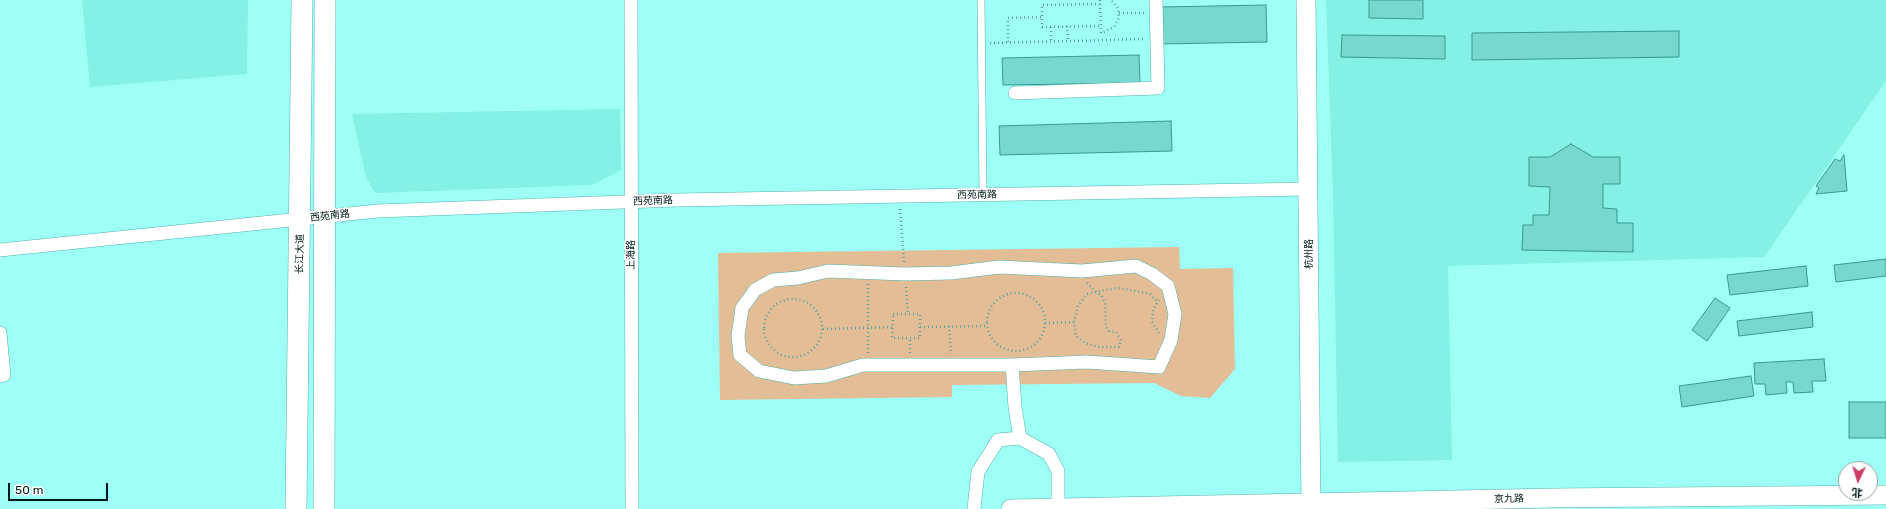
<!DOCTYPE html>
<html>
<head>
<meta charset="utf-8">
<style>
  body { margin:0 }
  #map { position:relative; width:1886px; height:509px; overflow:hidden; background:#9dfff5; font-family:Rubik,"Noto Sans SC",sans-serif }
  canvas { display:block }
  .north { position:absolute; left:1838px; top:461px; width:40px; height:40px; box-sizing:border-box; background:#fff; border:1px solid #99a3a2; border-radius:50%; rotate:184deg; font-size:11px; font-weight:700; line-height:16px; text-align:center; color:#001917 }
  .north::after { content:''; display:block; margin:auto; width:14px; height:18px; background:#cc3d66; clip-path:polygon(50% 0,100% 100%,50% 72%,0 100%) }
  .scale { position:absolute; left:8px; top:483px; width:100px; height:18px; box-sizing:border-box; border:2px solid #001917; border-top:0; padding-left:5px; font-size:12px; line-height:14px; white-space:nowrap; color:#001917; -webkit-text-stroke:3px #fff; paint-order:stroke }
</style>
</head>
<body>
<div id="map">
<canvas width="1886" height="509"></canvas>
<div class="north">北</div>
<div class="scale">50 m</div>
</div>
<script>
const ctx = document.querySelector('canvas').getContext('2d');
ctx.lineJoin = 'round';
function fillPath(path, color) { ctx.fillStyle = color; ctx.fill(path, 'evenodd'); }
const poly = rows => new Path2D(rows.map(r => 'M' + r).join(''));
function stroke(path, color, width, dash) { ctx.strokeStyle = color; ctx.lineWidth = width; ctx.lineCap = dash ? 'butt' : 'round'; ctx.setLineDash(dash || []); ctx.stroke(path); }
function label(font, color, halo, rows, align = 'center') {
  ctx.font = font + ' Rubik,"Noto Sans SC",sans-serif'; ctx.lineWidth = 3.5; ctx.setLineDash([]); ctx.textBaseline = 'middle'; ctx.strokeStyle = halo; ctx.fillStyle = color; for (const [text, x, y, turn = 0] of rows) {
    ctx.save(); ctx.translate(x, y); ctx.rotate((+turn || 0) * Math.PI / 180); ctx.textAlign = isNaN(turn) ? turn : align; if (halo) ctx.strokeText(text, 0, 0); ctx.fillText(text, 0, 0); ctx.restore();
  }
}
fillPath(poly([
  [82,0,248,0,247,74,90,87],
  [1326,0,1886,0,1886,81,1764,257,1448,266,1452,460,1338,462,1333,196],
  [620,109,621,170,592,185,375,193,366,177,352,114]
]), '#84f0e6');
fillPath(poly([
  [1179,247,1180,269,1233,268,1235,369,1210,398,1181,396,1154,383,952,385,952,397,720,400,718,253]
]), '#e3bd96');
const building = poly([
  [1369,0,1423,0,1423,19,1369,18,1369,0],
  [1266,5,1267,42,1161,44,1160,7,1266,5],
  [1679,31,1679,57,1472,60,1472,33,1679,31],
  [1342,35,1445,36,1445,59,1341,57,1342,35],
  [1139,55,1140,83,1003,85,1002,58,1139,55],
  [1171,121,1172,151,1000,155,999,126,1171,121],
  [1571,144,1593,157,1620,157,1620,184,1603,184,1603,208,1617,209,1617,223,1633,223,1633,252,1522,250,1523,225,1533,225,1533,215,1549,215,1550,187,1529,186,1529,157,1550,157,1571,144],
  [1844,155,1847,191,1816,194,1819,188,1816,186,1835,159,1840,161,1844,155],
  [1886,259,1886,276,1836,282,1834,265,1886,259],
  [1806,266,1808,286,1730,295,1727,275,1806,266],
  [1715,298,1730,308,1707,341,1692,330,1715,298],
  [1812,312,1813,327,1739,336,1737,321,1812,312],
  [1824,359,1826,381,1812,381,1813,392,1794,393,1793,382,1786,382,1787,393,1766,395,1765,384,1755,384,1754,363,1824,359],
  [1751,376,1754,396,1682,407,1679,386,1751,376],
  [1849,402,1886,402,1886,438,1849,438,1849,402]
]);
fillPath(building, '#77d8cf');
stroke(building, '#349b93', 1);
const service = poly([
  [981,0,983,195]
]);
const minor = poly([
  [631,0,632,509],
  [1015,93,1158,88,1156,0],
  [0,250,378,211,677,200,1309,189],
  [0,333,4,375,0,376],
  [1012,365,863,365,826,376,794,378,759,371,740,355,738,336,742,308,755,290,773,280,798,278,828,271,905,274,951,273,999,267,1082,271,1136,266,1152,274,1168,286,1175,314,1171,340,1159,367,1087,362,1012,365,1015,407,1020,438,1049,454,1058,471,1058,508],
  [974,509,978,472,998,440,1020,438]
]);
const secondary = poly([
  [1306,0,1311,509],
  [1011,509,1553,498,1886,495]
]);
const primary = poly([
  [296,509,302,0],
  [324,509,325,0]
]);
stroke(service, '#4fb2aa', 8);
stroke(minor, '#4fb2aa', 14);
stroke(secondary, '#4fb2aa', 20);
stroke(primary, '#4fb2aa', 22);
stroke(poly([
  [1100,0,1101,33,1114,27,1119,18,1118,8,1111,0],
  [1100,4,1042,5,1042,27,1100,26],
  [1119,13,1144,13],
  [1067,26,1068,41],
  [1051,27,1051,41],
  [1008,42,1008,18,1042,17],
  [990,43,1145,39],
  [900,209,904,262],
  [1087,283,1096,292,1102,296,1105,304,1106,327,1109,331,1116,332,1121,340,1119,347,1099,347,1085,343,1076,336,1074,322,1078,306,1087,294,1105,290,1120,288,1150,294,1157,301],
  [906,287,908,314],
  '987 322a29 29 0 1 1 58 0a29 29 0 1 1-58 0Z',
  '764 328a29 29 0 1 1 58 0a29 29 0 1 1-58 0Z',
  [893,314,920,314,920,338,892,338,893,314],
  [1045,323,1074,322],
  [949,326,951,354],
  [920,327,986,326],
  [823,329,893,327],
  [1159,333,1152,322,1153,310,1159,300],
  [868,353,868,284],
  [910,353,910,338]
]), '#5fa49d', 2.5, [1, 3]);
stroke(service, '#fff', 7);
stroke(minor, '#fff', 13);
stroke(secondary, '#fff', 19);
stroke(primary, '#fff', 21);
label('10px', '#001917', '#fff', [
  ["西苑南路",977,195,-1],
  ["西苑南路",653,201,-2],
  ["西苑南路",330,216,-6],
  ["长江大道",300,254,-89],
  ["杭州路",1309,254,-90],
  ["上海路",631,255,-90],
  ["京九路",1509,499,-1]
]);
</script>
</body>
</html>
